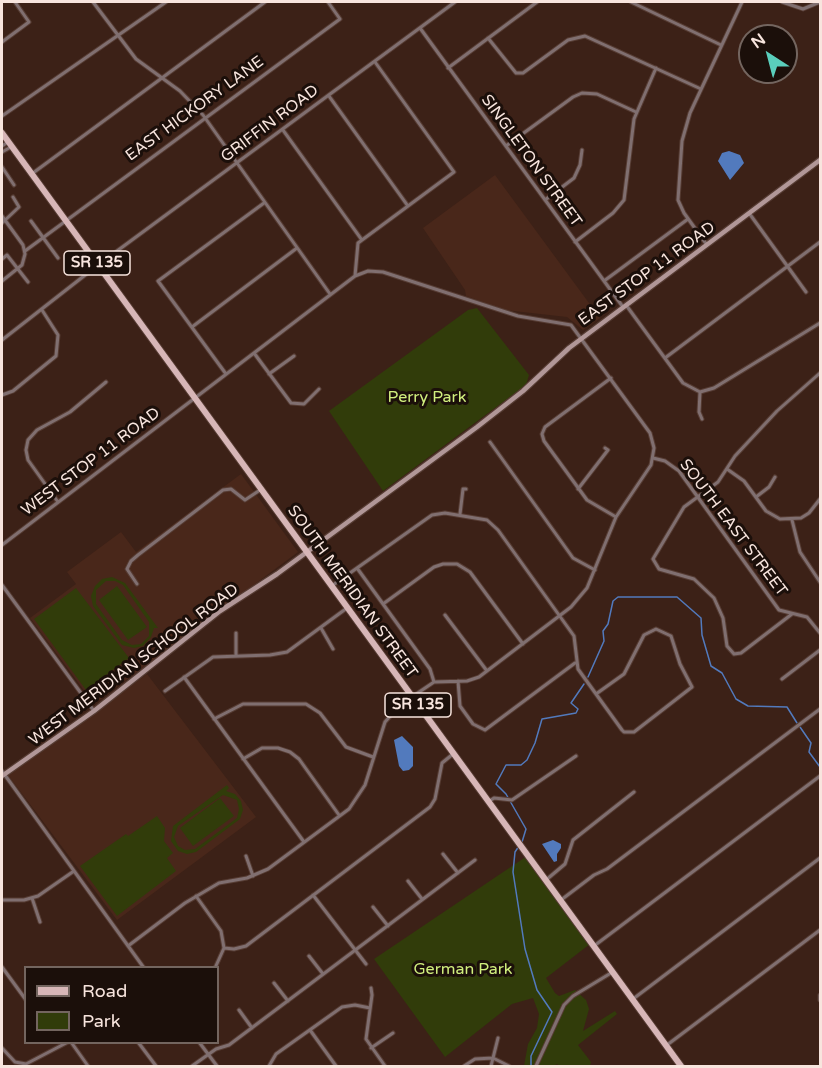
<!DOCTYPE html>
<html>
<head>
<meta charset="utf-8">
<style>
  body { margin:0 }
  #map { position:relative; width:822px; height:1068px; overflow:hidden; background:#3c2117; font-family:"Varela Round",sans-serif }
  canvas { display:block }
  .frame { position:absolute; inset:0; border:3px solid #f8e5de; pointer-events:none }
  .legend { position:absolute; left:24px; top:966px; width:195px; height:78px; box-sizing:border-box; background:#1b0f0a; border:2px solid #73655f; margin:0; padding:8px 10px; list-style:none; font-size:18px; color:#f8e5de }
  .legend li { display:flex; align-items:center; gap:12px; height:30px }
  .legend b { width:30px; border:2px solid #73655f }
  .north { position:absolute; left:738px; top:24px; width:60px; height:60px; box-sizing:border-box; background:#1b0f0a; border:2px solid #73655f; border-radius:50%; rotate:324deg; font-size:16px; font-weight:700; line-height:24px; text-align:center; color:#f8e5de }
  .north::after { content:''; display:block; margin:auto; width:21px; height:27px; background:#5acebc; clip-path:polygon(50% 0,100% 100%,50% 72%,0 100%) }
</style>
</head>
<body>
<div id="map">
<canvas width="822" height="1068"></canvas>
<div class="frame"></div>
<ul class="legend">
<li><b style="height:8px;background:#d7b6b7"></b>Road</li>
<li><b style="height:16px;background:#313c0a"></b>Park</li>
</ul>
<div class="north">N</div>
</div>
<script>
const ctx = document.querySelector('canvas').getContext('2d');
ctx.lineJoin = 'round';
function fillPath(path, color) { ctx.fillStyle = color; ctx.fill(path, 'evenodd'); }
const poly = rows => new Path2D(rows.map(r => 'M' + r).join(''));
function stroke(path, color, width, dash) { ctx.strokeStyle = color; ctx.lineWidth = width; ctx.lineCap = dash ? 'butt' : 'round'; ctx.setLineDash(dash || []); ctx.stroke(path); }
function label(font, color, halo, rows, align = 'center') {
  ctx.font = font + ' "Varela Round",sans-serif'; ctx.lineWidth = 6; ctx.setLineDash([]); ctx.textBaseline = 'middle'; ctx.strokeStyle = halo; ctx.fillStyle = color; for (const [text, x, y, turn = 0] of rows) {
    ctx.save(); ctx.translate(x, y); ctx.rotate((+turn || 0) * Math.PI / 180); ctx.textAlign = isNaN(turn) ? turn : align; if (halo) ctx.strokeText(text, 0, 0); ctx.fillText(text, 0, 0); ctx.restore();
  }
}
fillPath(poly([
  [495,175,600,318,583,330,567,317,505,310,466,296,465,290,423,228],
  [241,474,298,552,94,704,30,618,76,584,67,572,121,532,136,552],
  [147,674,256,817,117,920,8,775]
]), '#49271a');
fillPath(poly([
  [477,308,529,375,526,385,383,491,329,411,468,310],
  [112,577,125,583,158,628,154,628,151,637,143,646,134,648,122,645,93,606,91,596,95,586,102,579],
  [106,581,115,581,123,585,149,622,149,636,141,644,132,645,122,640,96,604,96,590],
  [117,586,147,627,128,640,99,600],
  [76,588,129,658,86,690,34,619],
  [227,785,229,788,226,791,235,794,241,801,243,810,240,819,196,852,187,854,178,851,171,841,173,826],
  [223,795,237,800,239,809,237,818,195,849,185,850,178,846,174,837,178,826],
  [220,798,234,816,193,846,180,828],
  [157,816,165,828,164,841,173,853,167,858,176,871,117,916,80,866,126,834,128,836],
  [527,856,590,944,546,978,555,993,559,996,575,990,586,1000,589,1009,583,1031,615,1011,617,1014,578,1045,591,1062,590,1066,559,1066,557,1064,554,1066,524,1066,528,1044,537,1028,539,1014,533,998,512,1004,445,1057,374,959]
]), '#313c0a');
fillPath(poly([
  [729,151,740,155,744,163,730,180,718,161,722,153],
  [402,736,413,747,413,766,409,770,403,771,399,766,394,740],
  [553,840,561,844,561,848,557,854,557,861,554,862,542,844]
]), '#527abd');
stroke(poly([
  [588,677,604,641,603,631,608,624,613,601,618,597,677,597,701,618,702,635,711,666,722,673,736,699,748,706,787,707,797,723],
  [800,727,811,743,809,752,820,767],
  [522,842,526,829,506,794,496,784,506,765,521,765,527,760,535,743,542,719,576,713,578,709,571,703,584,684],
  [519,846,515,852,513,872,525,949,537,990,552,1012,531,1056,531,1065]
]), '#527abd', 1.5);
const street = poly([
  [93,2,136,59,180,91,203,115,330,294],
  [631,2,721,45],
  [782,2,803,9,820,2],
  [420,28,623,307],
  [488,38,516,73,523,73,568,40,585,36,701,89],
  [2,42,29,22,15,2],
  [448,68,537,2],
  [329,96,408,206],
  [2,116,166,2],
  [283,130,362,240],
  [2,146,8,142],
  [506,146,573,97,582,93,597,94,636,112],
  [2,152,11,147],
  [2,167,14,185],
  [33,173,265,2],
  [545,200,574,178,580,165,582,150],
  [749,213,806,292],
  [2,216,23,245,25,254,22,265,2,281],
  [31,221,58,258],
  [2,223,19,207,13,197],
  [575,242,613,213,624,200,634,119,656,68],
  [707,245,684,213,678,200,682,141,690,113,742,2],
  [25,251,340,19,328,2],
  [2,259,7,255,28,282],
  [355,276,358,243,454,172,375,62],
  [604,281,688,219],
  [626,305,683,383,700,392,714,388,820,323],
  [192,327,297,248],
  [2,340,98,265,455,2],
  [254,353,291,403,304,404,319,389],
  [665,358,820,242],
  [226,374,158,281,264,203],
  [269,374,294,356],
  [611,378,545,427,542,434,544,441,587,500,616,517],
  [700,392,699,412,702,419],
  [2,395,13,391,56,356,58,335,42,310],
  [490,442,573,558,595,570],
  [653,458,665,461,679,471,779,610,807,617,820,633],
  [727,469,744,481,766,511,780,519,801,518,809,513,820,499],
  [578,489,608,450,605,448],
  [756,497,769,487,775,477],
  [58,502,28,460,26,450,28,440,37,430,70,412,106,382],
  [460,514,463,489,466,489],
  [792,520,800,552,820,582],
  [2,545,355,276,368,271,383,272,518,316,571,325,650,433,654,448,651,465,616,517,587,588,571,607,479,677,467,681,434,682,400,705,385,722,365,785,349,809,268,869,247,878,219,883,185,903,128,946],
  [357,568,430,669,434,682],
  [137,584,127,569,131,561,138,555,223,490,231,489,245,500,260,490],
  [2,585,94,711],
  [333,585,432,515,445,513,487,520,498,530,574,636,578,669,596,694,622,730,624,732,634,732,692,687,680,664,671,636,656,629,644,635,624,674,596,694],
  [383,604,434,567,443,564,457,564,470,572,523,644],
  [792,614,741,653,734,654,727,646,723,618,714,598,694,579,659,569,653,559,684,507,718,482,735,456,777,411,820,373],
  [445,615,487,671],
  [321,628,333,649],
  [236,655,236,633],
  [184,677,304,842],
  [782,679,820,650],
  [458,681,460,706,473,724,485,730,575,663],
  [165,691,213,657,270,655,287,652,347,608],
  [214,719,243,704,306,704,320,713,346,747,373,757],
  [243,759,262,748,278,748,290,752,299,759,339,815],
  [2,771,144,968],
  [488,802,494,798,512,800,576,756],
  [443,854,458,873],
  [246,856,253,876],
  [546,880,565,864,573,840,634,792],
  [408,881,422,899],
  [313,895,366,964],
  [196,896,221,931,224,948,215,968],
  [32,898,40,922],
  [2,900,24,900,38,896,74,871],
  [561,900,594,875,607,869,820,709],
  [373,907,388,926],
  [594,946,820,776],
  [224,948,234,949,246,946,430,807,435,799,442,763,453,754],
  [309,956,323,974],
  [2,967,26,1000],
  [274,983,288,1001],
  [371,988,372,995,366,1039,385,1066],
  [820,995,820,1000],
  [633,999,820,858],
  [239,1010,252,1028],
  [310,1030,336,1066],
  [71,1042,88,1066],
  [138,1042,156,1066],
  [199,1042,217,1066],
  [667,1045,820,930],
  [2,1048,15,1062,26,1064,68,1042],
  [371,1048,393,1033],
  [192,1066,216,1049,229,1045,475,860],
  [269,1066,276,1054,342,1007,355,1005,370,1008],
  [464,1066,475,1059,493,1058,509,1066],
  [491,1066,498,1038],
  [536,1066,564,1005,573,996,611,973]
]);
const secondary = poly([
  [2,776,94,711,220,611,277,574,477,427,523,391,569,348,820,160]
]);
const primary = poly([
  [2,133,681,1066]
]);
stroke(street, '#563c33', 5);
stroke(secondary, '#563c33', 7);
stroke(primary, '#563c33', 8);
stroke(street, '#806f70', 3);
stroke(secondary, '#b19798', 4.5);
stroke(primary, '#d7b6b7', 6);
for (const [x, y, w] of [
  [97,263,66],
  [418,705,66]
]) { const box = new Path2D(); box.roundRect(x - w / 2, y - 12, w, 24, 4.5); ctx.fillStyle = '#1b0f0a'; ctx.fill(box); stroke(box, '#f8e5de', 1.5); }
label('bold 15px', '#f8e5de', null, [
  ["SR 135",97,263],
  ["SR 135",418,705]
]);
label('16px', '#f8e5de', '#1b0f0a', [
  ["EAST HICKORY LANE",195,109,-36],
  ["GRIFFIN ROAD",270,124,-37],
  ["SINGLETON STREET",531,161,54],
  ["EAST STOP 11 ROAD",647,274,-36],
  ["WEST STOP 11 ROAD",91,462,-37],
  ["SOUTH EAST STREET",733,528,53],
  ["SOUTH MERIDIAN STREET",352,592,54],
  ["WEST MERIDIAN SCHOOL ROAD",134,665,-37]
]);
label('16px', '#d1ef7e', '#1b0f0a', [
  ["Perry Park",427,398],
  ["German Park",463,970]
]);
</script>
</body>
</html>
